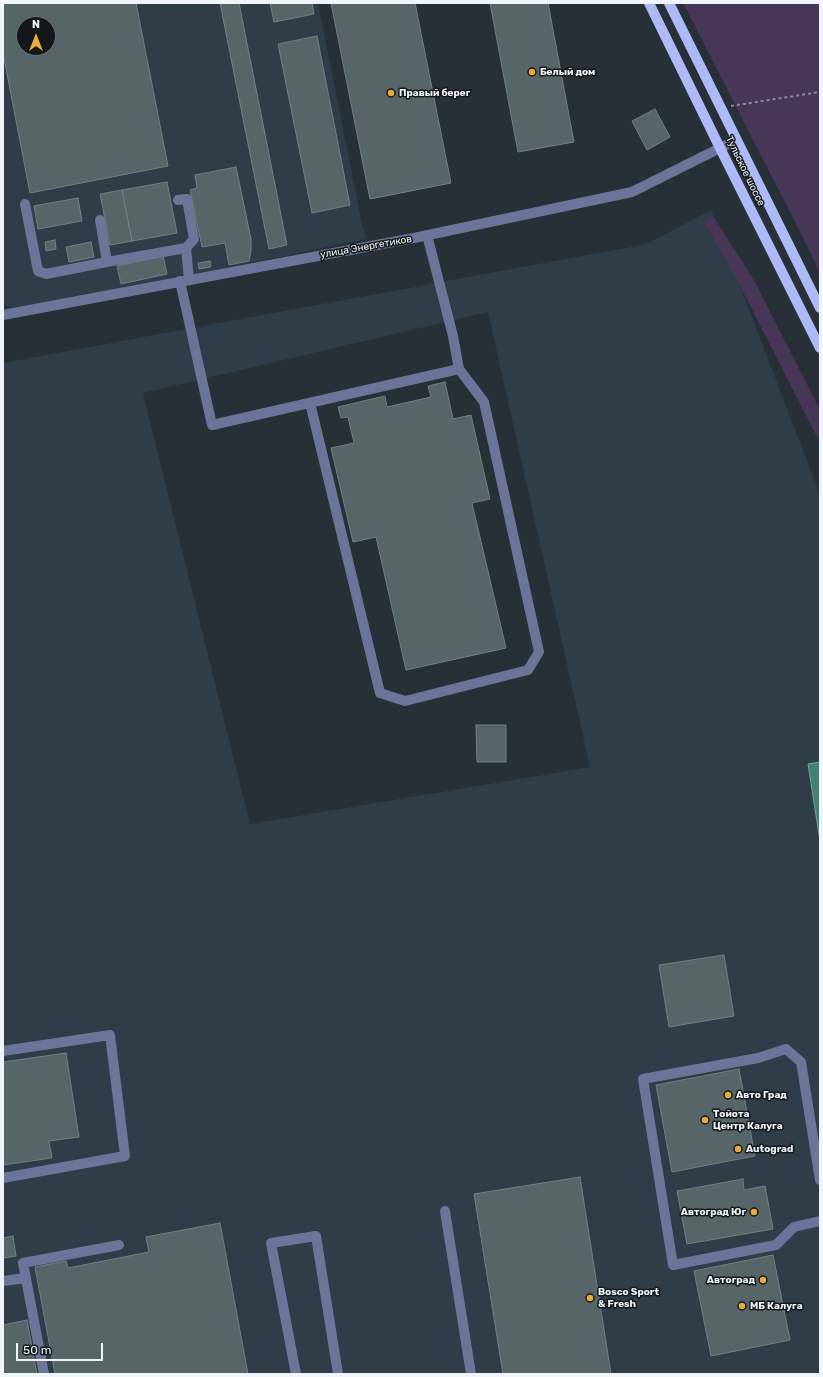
<!DOCTYPE html>
<html>
<head>
<meta charset="utf-8">
<style>
  body { margin:0 }
  #map { position:relative; width:823px; height:1377px; overflow:hidden; background:#273037; font-family:Rubik,sans-serif }
  canvas { display:block }
  .frame { position:absolute; inset:0; border:4px solid #eff5fa; pointer-events:none }
  .north { position:absolute; left:16px; top:16px; width:40px; height:40px; box-sizing:border-box; background:#14181b; border:1px solid #6c7074; border-radius:50%; rotate:0deg; font-size:11px; font-weight:700; line-height:16px; text-align:center; color:#eff5fa }
  .north::after { content:''; display:block; margin:auto; width:14px; height:18px; background:#ebaa39; clip-path:polygon(50% 0,100% 100%,50% 72%,0 100%) }
  .scale { position:absolute; left:16px; top:1343px; width:87px; height:18px; box-sizing:border-box; border:2px solid #eff5fa; border-top:0; padding-left:5px; font-size:12px; line-height:14px; white-space:nowrap; color:#eff5fa; -webkit-text-stroke:3px #14181b; paint-order:stroke }
</style>
</head>
<body>
<div id="map">
<canvas width="823" height="1377"></canvas>
<div class="frame"></div>
<div class="north">N</div>
<div class="scale">50 m</div>
</div>
<script>
const ctx = document.querySelector('canvas').getContext('2d');
ctx.lineJoin = 'round';
function fillPath(path, color) { ctx.fillStyle = color; ctx.fill(path, 'evenodd'); }
const poly = rows => new Path2D(rows.map(r => 'M' + r).join(''));
function stroke(path, color, width, dash) { ctx.strokeStyle = color; ctx.lineWidth = width; ctx.lineCap = dash ? 'butt' : 'round'; ctx.setLineDash(dash || []); ctx.stroke(path); }
function label(font, color, halo, rows, align = 'center') {
  ctx.font = font + ' Rubik,sans-serif'; ctx.lineWidth = 3; ctx.setLineDash([]); ctx.textBaseline = 'middle'; ctx.strokeStyle = halo; ctx.fillStyle = color; for (const [text, x, y, turn = 0] of rows) {
    ctx.save(); ctx.translate(x, y); ctx.rotate((+turn || 0) * Math.PI / 180); ctx.textAlign = isNaN(turn) ? turn : align; if (halo) ctx.strokeText(text, 0, 0); ctx.fillText(text, 0, 0); ctx.restore();
  }
}
fillPath(poly([
  [3,3,318,3,362,224,367,239,20,310,3,305],
  [24,24,48,24,48,48,24,48],
  [711,210,820,495,820,1374,3,1374,3,363,647,244],
  [488,312,590,767,250,824,143,393]
]), '#2e3d48');
fillPath(poly([
  [683,3,820,3,820,273,795,222],
  [713,216,754,280,820,410,820,443,735,276,704,222]
]), '#473657');
const water = poly([
  [820,762,820,841,808,764,820,762]
]);
fillPath(water, '#438272');
stroke(water, '#77a49b', 1);
const building = poly([
  [3,3,136,3,168,166,30,193,3,53,3,3],
  [24,24,48,24,48,48,24,48,24,24],
  [220,3,239,3,287,245,269,249,220,3],
  [270,3,312,3,314,14,274,22,270,3],
  [331,3,415,3,451,183,370,199,331,3],
  [490,3,548,3,574,142,518,152,490,3],
  [317,36,350,205,312,213,278,44,317,36],
  [655,109,670,137,647,150,632,121,655,109],
  [236,167,251,239,251,251,249,261,229,265,225,243,202,247,190,190,197,188,195,175,236,167],
  [167,182,177,233,132,241,122,190,167,182],
  [122,190,132,241,110,245,100,194,122,190],
  [78,198,82,221,38,229,34,206,78,198],
  [55,240,56,249,46,251,45,242,55,240],
  [91,242,94,257,69,262,66,247,91,242],
  [163,256,167,274,121,284,117,266,163,256],
  [210,261,211,267,199,269,198,263,210,261],
  [445,382,453,419,471,415,490,499,472,503,506,648,406,670,376,537,353,542,331,448,354,443,348,417,341,418,338,407,385,396,387,407,431,397,428,386,445,382],
  [476,725,506,725,506,762,477,762,476,725],
  [724,955,734,1016,669,1027,659,965,724,955],
  [66,1053,79,1137,49,1141,52,1158,3,1165,3,1062,66,1053],
  [739,1069,755,1156,672,1172,656,1085,739,1069],
  [580,1177,611,1374,503,1374,474,1194,580,1177],
  [743,1179,744,1190,765,1186,773,1229,687,1244,677,1191,743,1179],
  [220,1223,248,1374,55,1374,35,1267,66,1261,68,1268,149,1252,146,1237,220,1223],
  [13,1236,16,1256,3,1258,3,1238,13,1236],
  [773,1255,790,1340,711,1356,694,1271,773,1255],
  [27,1320,37,1374,3,1374,3,1325,27,1320]
]);
fillPath(building, '#576568');
stroke(building, '#728083', 1);
stroke(poly([
  [731,106,820,92]
]), '#888f95', 2, [3, 3]);
stroke(poly([
  [178,200,187,199,194,239,186,248,189,279],
  [25,204,38,271,46,274,107,262],
  [100,220,107,262,186,248],
  [427,235,453,336,459,369],
  [180,281,212,425,459,369,484,402,539,652,528,670,405,701,380,693,310,403],
  [3,315,414,238,632,192,736,140],
  [3,1051,110,1035,125,1156,3,1178],
  [820,1180,801,1062,786,1049,758,1058,643,1079,673,1265,776,1245,794,1227,820,1221],
  [445,1211,471,1374],
  [3,1281,26,1278],
  [44,1374,23,1263,119,1245],
  [296,1374,271,1243,316,1236,338,1374]
]), '#6c7499', 10);
stroke(poly([
  [649,3,720,148,820,348],
  [669,3,820,308]
]), '#adbaf7', 10);
for (const [x, y, r, color] of [
  [532,72,4,"#ebaa39"],
  [391,93,4,"#ebaa39"],
  [728,1095,4,"#ebaa39"],
  [705,1120,4,"#ebaa39"],
  [738,1149,4,"#ebaa39"],
  [754,1212,4,"#ebaa39"],
  [763,1280,4,"#ebaa39"],
  [590,1298,4,"#ebaa39"],
  [742,1306,4,"#ebaa39"]
]) { const dot = new Path2D(); dot.arc(x, y, r, 0, 2 * Math.PI); ctx.fillStyle = color; ctx.fill(dot); stroke(dot, '#14181b', 1.5); }
label('bold 10px', '#eff5fa', '#14181b', [
  ["Белый дом",540,72],
  ["Правый берег",399,93],
  ["Авто Град",736,1095],
  ["Тойота",713,1114],
  ["Центр Калуга",713,1126],
  ["Autograd",746,1149],
  ["Автоград Юг",746,1212,"right"],
  ["Автоград",755,1280,"right"],
  ["Bosco Sport",598,1292],
  ["& Fresh",598,1304],
  ["МБ Калуга",750,1306]
], 'left');
label('10px', '#eff5fa', '#14181b', [
  ["Тульское шоссе",745,171,64],
  ["улица Энергетиков",366,247,-10]
]);
</script>
</body>
</html>
